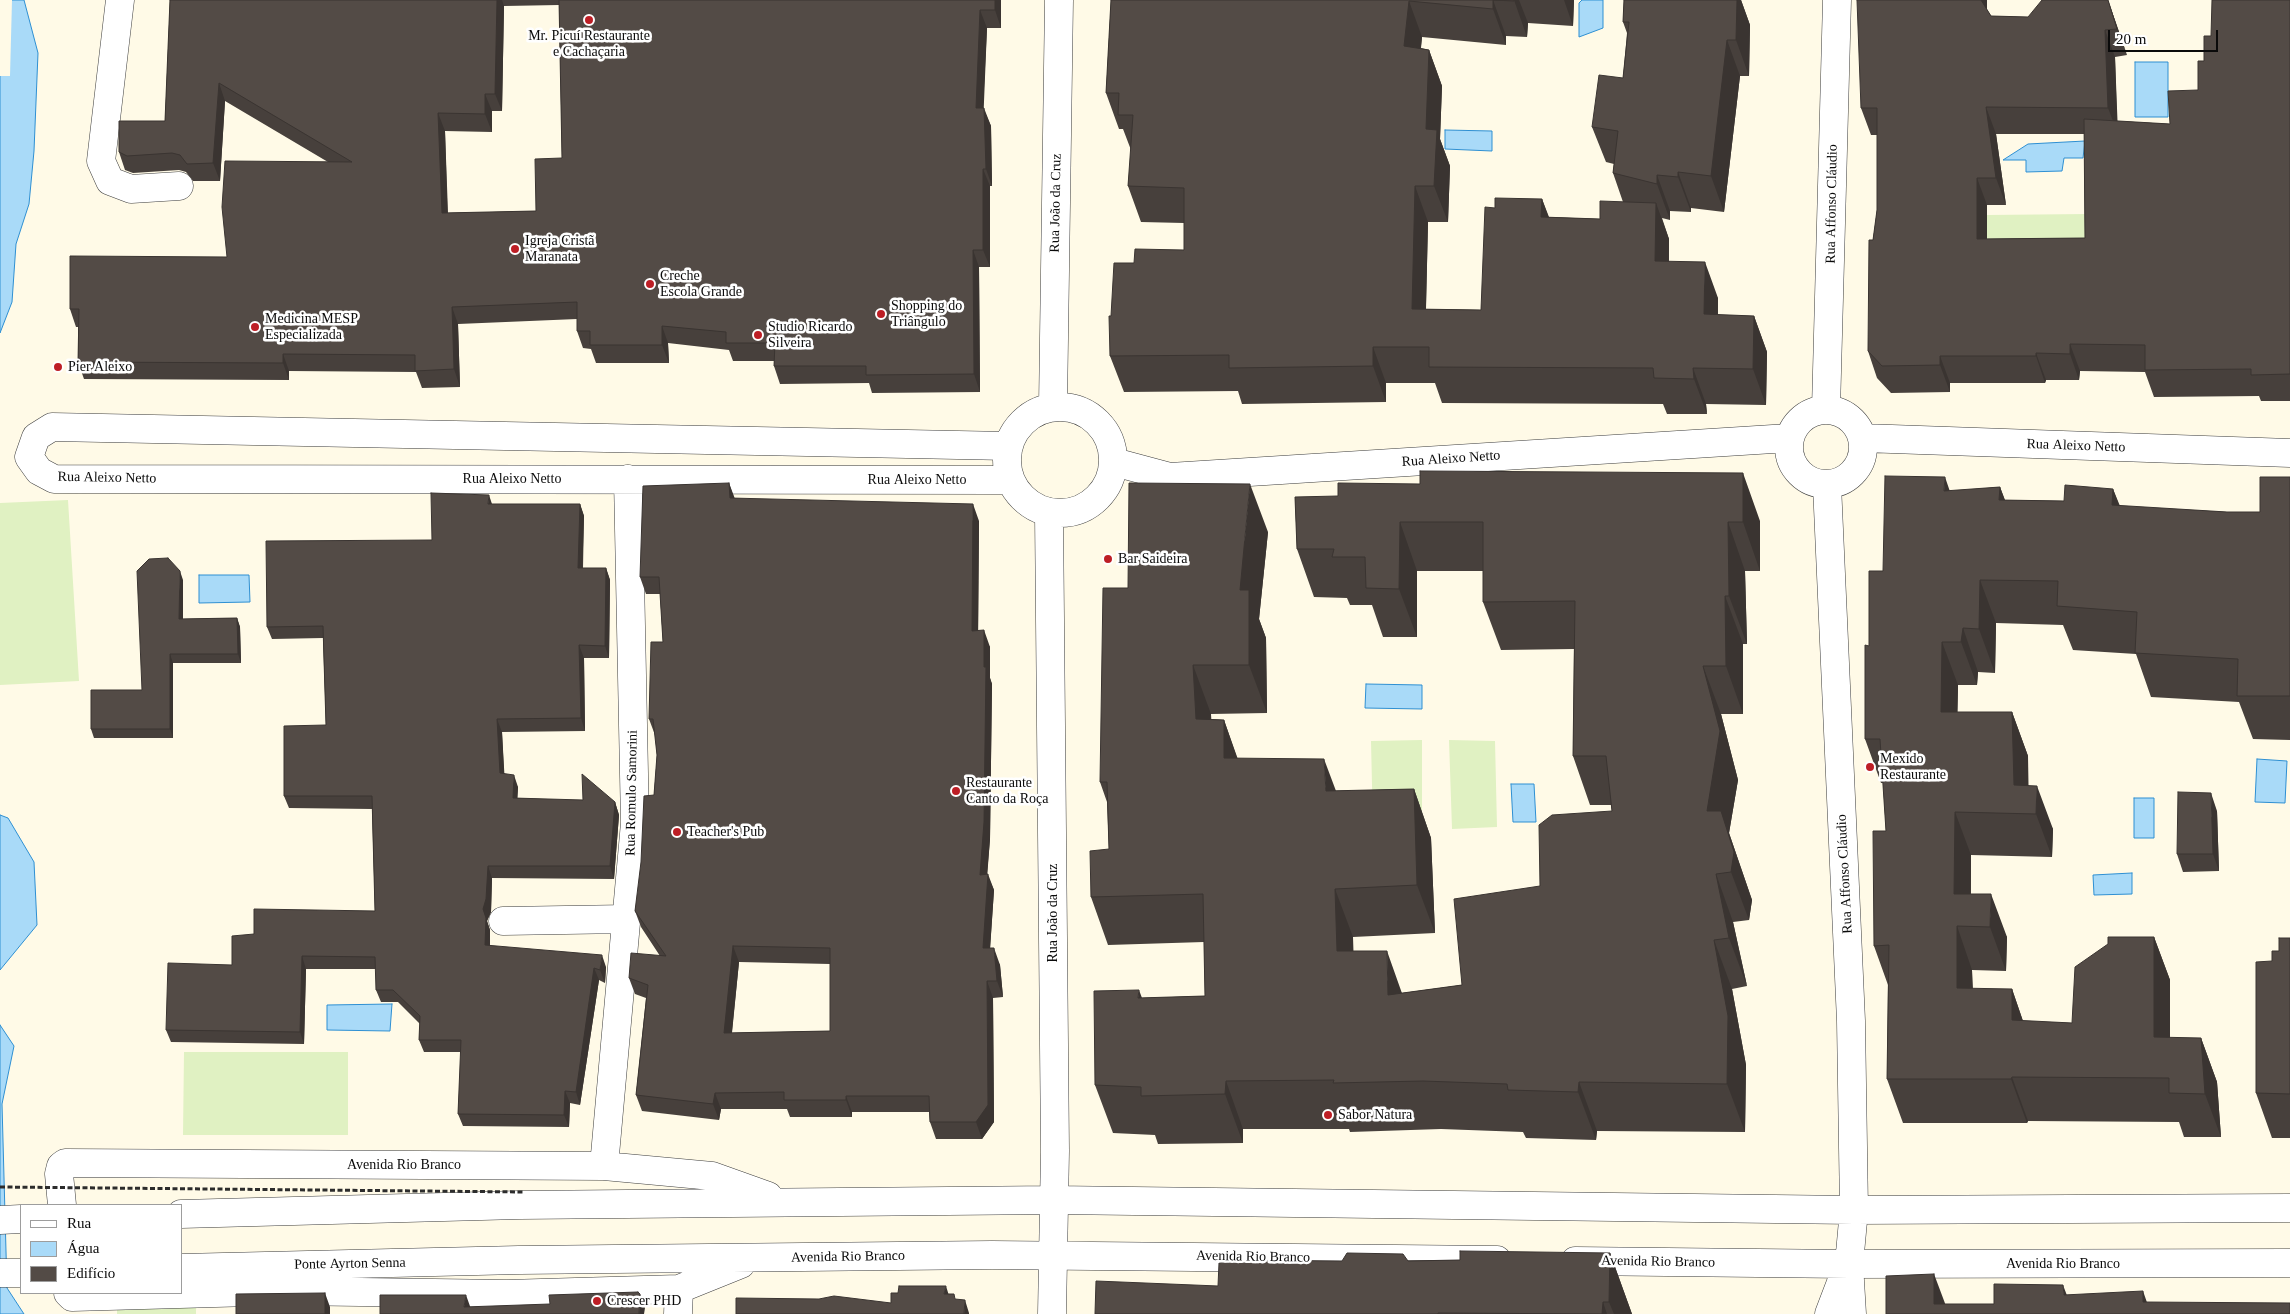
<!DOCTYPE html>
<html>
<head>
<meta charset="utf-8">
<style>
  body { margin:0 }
  #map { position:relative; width:2290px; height:1314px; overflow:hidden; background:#fffae7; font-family:Georgia,serif }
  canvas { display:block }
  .legend { position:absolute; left:20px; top:1204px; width:162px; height:90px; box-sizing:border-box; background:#fff; border:1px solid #9d9d9d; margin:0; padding:6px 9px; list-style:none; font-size:15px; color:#0a0a0a }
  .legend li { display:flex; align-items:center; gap:10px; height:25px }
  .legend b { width:25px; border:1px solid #9d9d9d }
  .scale { position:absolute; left:2108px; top:30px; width:110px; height:22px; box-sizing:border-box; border:2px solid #0a0a0a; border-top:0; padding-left:6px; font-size:15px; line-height:18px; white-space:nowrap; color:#0a0a0a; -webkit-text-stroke:4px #fff; paint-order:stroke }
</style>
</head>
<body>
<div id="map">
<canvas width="2290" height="1314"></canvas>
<ul class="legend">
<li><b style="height:6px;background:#fff"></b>Rua</li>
<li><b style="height:14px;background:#a9daf8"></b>Água</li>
<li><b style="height:14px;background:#534b46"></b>Edifício</li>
</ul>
<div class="scale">20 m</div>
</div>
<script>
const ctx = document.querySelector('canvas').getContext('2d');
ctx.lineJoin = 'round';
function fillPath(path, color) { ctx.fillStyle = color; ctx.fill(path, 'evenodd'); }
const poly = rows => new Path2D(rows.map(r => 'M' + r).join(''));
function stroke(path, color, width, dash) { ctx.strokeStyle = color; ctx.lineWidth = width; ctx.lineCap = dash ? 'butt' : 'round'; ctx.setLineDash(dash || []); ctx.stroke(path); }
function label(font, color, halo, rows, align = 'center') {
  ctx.font = font + ' Georgia,serif'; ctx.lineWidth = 5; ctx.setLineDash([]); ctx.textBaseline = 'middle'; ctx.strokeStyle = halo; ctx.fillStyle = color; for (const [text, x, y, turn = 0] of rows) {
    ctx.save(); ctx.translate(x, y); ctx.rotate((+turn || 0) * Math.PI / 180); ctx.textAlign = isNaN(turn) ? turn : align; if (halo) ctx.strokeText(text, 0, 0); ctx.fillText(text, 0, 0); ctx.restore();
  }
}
fillPath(poly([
  [2088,214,2088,264,1986,263,1986,215],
  [68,500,79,681,0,685,0,503],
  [1422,740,1422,828,1373,829,1371,741],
  [1449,740,1495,741,1497,827,1452,829],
  [184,1052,348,1052,348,1135,183,1135],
  [117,1300,196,1300,196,1314,117,1314]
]), '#e0f1c2');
const water = poly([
  [0,0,24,0,38,53,34,151,29,204,16,244,12,302,0,333,0,0],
  [1582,0,1603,0,1603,28,1579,37,1579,3,1582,0],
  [2135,62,2168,62,2168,117,2135,117,2135,62],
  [1445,130,1492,131,1492,151,1445,149,1445,130],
  [2085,141,2083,158,2064,158,2062,171,2026,172,2026,160,2003,160,2028,144,2085,141],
  [199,575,249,575,250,602,199,603,199,575],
  [1366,684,1422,685,1422,709,1365,708,1366,684],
  [2257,759,2287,761,2285,803,2255,802,2257,759],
  [1511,784,1534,784,1536,822,1513,822,1511,784],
  [2134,798,2154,798,2154,838,2134,838,2134,798],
  [0,815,8,818,34,862,37,925,0,970,0,815],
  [2132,873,2132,894,2094,895,2093,875,2132,873],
  [392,1004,390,1031,327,1030,327,1005,392,1004],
  [0,1025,14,1046,2,1104,7,1288,24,1314,0,1314,0,1025]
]);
fillPath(water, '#a9daf8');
stroke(water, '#2e8fd2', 1);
fillPath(poly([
  [0,0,12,0,10,76,0,76]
]), '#fffae7');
const minor = poly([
  [120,0,101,161,110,181,131,189,179,186],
  [1053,406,1059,0],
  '1007 460a53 53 0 1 1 106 0a53 53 0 1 1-106 0Z',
  [1826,409,1837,0],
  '1789 447a37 37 0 1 1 74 0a37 37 0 1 1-74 0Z',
  [1863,438,2290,453],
  [1008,446,52,427,36,437,29,457,39,471,54,479,1010,480],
  [1114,462,1170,477,1789,438],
  [1827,485,1851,1021,1854,1210,1849,1264,1852,1314],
  [1049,513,1055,1151,1052,1314],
  [503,921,627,919],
  [604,1166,635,823,628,479],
  [62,1205,59,1174,61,1166,65,1163,604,1166,712,1176,768,1196],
  [181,1214,519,1205,1054,1200,1854,1210,2290,1208],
  [0,1220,21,1219],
  [1575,1261,1849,1264,2290,1263],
  [181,1268,519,1260,992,1255,1497,1260],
  [0,1273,21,1273],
  [68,1293,72,1297,287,1291,507,1294,679,1289,741,1264],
  [678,1314,679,1289],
  [1829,1314,1845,1272]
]);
stroke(minor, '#3d3d3d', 29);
stroke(minor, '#fff', 28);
stroke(poly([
  [0,1187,525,1192]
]), '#2c2c2c', 3, [5, 2.5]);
fillPath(poly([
  [170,0,1001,0,1001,28,987,28,983,108,991,126,992,186,990,186,990,267,979,267,980,392,872,393,869,383,780,384,774,366,774,361,733,361,729,350,668,343,669,363,596,363,591,349,583,348,577,331,577,319,458,324,460,387,422,388,416,372,289,371,289,380,84,379,78,362,78,327,76,327,70,309,227,257,328,162,225,101,220,181,193,181,186,172,179,170,133,173,125,170,119,152,165,121],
  [559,5,562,158,536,211,448,213,445,131,492,132,492,111,502,111,504,6],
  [1111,0,1574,0,1573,26,1528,23,1527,37,1506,36,1506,45,1422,37,1421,48,1429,50,1442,86,1440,139,1450,166,1448,222,1428,222,1426,309,1481,310,1495,208,1542,199,1549,217,1600,219,1623,202,1613,173,1614,164,1606,162,1592,127,1623,78,1627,33,1623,22,1624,0,1741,0,1750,25,1749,76,1740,76,1724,212,1691,208,1691,212,1670,211,1670,220,1662,218,1669,239,1669,261,1718,298,1718,315,1754,316,1767,352,1766,405,1706,404,1707,414,1667,414,1663,404,1442,403,1435,383,1386,383,1386,402,1242,404,1238,391,1124,392,1110,356,1111,316,1134,263,1184,250,1184,223,1141,222,1128,186,1131,150,1123,129,1119,129,1106,93],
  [2108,0,2127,55,2115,57,2117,121,2170,124,2198,90,2211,36,2290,0,2290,401,2261,401,2259,396,2154,397,2145,372,2080,371,2079,380,2046,380,2045,383,1950,383,1950,392,1891,393,1877,378,1868,351,1873,240,1877,210,1877,135,1871,135,1861,108,1987,10,1991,16,2028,17],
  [1996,134,2084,134,2085,238,1987,239,1987,205,2006,205],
  [2290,477,2290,740,2253,739,2239,702,2151,697,2136,654,2073,650,2063,625,1996,623,1995,673,1978,672,1977,685,1958,685,1957,712,2012,712,2028,756,2028,785,2053,829,2052,857,1971,855,1971,894,2007,937,2006,971,1972,970,1973,989,2012,989,2023,1021,2072,1023,2154,937,2170,980,2170,1038,2201,1038,2217,1082,2221,1137,2184,1137,2179,1122,2028,1121,2027,1123,1903,1123,1887,1079,1888,985,1874,946,1886,831,1883,783,1881,783,1865,739,1869,646,1883,571,1950,491,2000,487,2005,500,2064,501,2113,489,2120,506,2227,512,2260,512],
  [729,483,734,498,979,521,978,631,990,647,990,678,992,684,990,839,987,874,994,890,990,948,1000,965,1003,997,993,998,994,1122,982,1139,936,1139,930,1122,929,1112,852,1112,852,1117,790,1117,787,1109,721,1109,719,1120,642,1111,636,1095,646,998,635,994,629,978,660,956,641,927,635,911,654,795,657,755,655,735,649,719,663,642,660,594,646,594,640,577],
  [739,962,830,964,830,1031,732,1033],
  [1295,497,1760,521,1760,571,1745,571,1747,644,1743,644,1743,714,1721,714,1738,780,1729,833,1752,900,1749,920,1733,922,1747,986,1732,989,1746,1065,1745,1132,1597,1131,1596,1140,1526,1138,1523,1132,1441,1129,1350,1132,1349,1129,1243,1129,1243,1143,1158,1144,1155,1135,1113,1133,1095,1085,1142,998,1205,996,1204,942,1108,945,1091,897,1109,849,1107,802,1100,782,1128,588,1268,532,1259,619,1266,638,1267,713,1211,714,1211,719,1224,720,1237,758,1336,791,1414,789,1431,838,1435,933,1353,937,1353,951,1402,993,1462,985,1540,886,1612,811,1611,805,1590,805,1573,756,1574,649,1501,650,1483,602,1483,571,1417,571,1417,637,1383,637,1372,605,1350,605,1347,598,1314,597,1297,549],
  [492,504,580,504,584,516,583,568,606,568,610,580,609,658,584,658,585,731,502,732,504,773,518,787,517,798,615,802,619,815,614,879,492,878,491,912,487,921,490,930,490,946,606,967,605,983,599,980,580,1105,570,1103,569,1127,463,1126,458,1114,461,1052,424,1052,419,1040,420,1024,398,1002,381,1002,376,990,376,969,306,969,304,1044,171,1042,166,1030,232,965,254,934,375,911,372,809,289,808,284,796,326,725,323,638,272,639,267,627,432,540],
  [183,580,183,619,237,618,240,627,241,663,173,663,173,738,94,738,91,729,142,690],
  [2217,811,2219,871,2183,872,2177,854],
  [2290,938,2290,1138,2272,1138,2256,1093,2272,961],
  [1610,1253,1632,1314,1095,1314,1218,1286,1342,1261,1460,1260]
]), '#47403c');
fillPath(poly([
  [497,0,502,0,504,6,502,111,495,94],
  [995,0,1001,0,1001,28,995,10],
  [1493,0,1506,36,1506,45,1493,9],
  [1514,0,1519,0,1528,23,1527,37],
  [1564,0,1574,0,1573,26],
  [1737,0,1741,0,1750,25,1749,76,1736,40],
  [1980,0,1987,0,1987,21],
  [2108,0,2127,55,2117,29],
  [1409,1,1422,37,1417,82,1404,46],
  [980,10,987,28,983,126,976,108],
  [2105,30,2115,57,2118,134,2108,108],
  [1727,40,1740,76,1724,212,1711,176],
  [1429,50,1442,86,1440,139,1450,166,1448,222,1434,186,1426,129],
  [219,83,225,101,220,181,213,163],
  [485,94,492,111,492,132,485,114],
  [1986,107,1996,134,2006,205,1996,178],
  [984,108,991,126,992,186,986,169],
  [438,113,445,131,448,230,442,213],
  [983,169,990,186,990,267,983,250],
  [1678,172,1691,208,1691,212,1678,177],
  [1657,175,1670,211,1670,220,1657,184],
  [1977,178,1987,205,1987,266,1977,239],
  [1415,186,1428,222,1425,345,1412,309],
  [1542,199,1555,235,1541,217],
  [1656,203,1669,239,1668,297,1655,261],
  [973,250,979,267,980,392,974,374],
  [1705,262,1718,298,1717,350,1704,314],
  [452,307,458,324,460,387,454,369],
  [1754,316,1767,352,1766,405,1753,369],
  [662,326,668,343,669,363,662,345],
  [2070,344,2080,371,2079,380,2070,354],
  [1373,347,1386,383,1386,402,1373,366],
  [2036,353,2046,380,2045,383,2036,356],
  [283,354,289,371,289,380,283,363],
  [1940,356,1950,383,1950,392,1940,365],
  [1693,368,1706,404,1707,414,1694,379],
  [1743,473,1760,521,1760,571,1743,522],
  [1945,477,1960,521,1944,491],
  [729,483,735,499,730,498],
  [1250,484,1268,532,1259,619,1266,638,1267,713,1249,665,1240,590],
  [2000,487,2016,531,1999,500],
  [2113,489,2129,532,2112,505],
  [489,495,493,507,488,504],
  [580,504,584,516,582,581,578,568],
  [973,504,979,521,978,647,972,631],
  [1400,522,1417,571,1417,637,1399,589],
  [1728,522,1745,571,1747,644,1729,596],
  [606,568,610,580,609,658,605,646],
  [180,571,183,580,183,627,179,619],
  [1980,580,1996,623,1995,673,1979,629],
  [1725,596,1743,644,1743,714,1726,666],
  [237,618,240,627,241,663,238,654],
  [1963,628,1978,672,1977,685,1961,642],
  [984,630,990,647,990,678,992,684,990,839,986,891,980,875],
  [1942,642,1958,685,1957,756,1941,712],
  [579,645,584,658,585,731,581,718],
  [170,654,173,663,173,738,170,729],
  [1193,665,1211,714,1214,767,1196,719],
  [1703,666,1721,714,1738,780,1729,833,1752,900,1749,920,1731,872,1707,811],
  [2012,712,2028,756,2029,814,2014,785],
  [497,719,502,732,505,785,500,773],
  [1224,720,1241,768,1224,758],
  [1324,759,1342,807,1326,791],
  [514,775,518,787,517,810,513,798],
  [2037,786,2053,829,2052,857,2036,814],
  [1414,789,1431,838,1435,933,1417,885],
  [2211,793,2217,811,2219,871,2213,854],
  [615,802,619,815,614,879,610,866],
  [1955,812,1971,855,1970,927,1954,894],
  [488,866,492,878,491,912,487,921,490,930,490,957,485,945,483,909],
  [988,874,994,890,989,965,983,948],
  [1716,874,1733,922,1747,986,1729,938],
  [1335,889,1353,937,1355,999,1337,951],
  [1991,894,2007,937,2006,971,1990,927],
  [1957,926,1972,970,1973,1032,1957,988],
  [2154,937,2170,980,2170,1081,2154,1037],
  [1714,940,1732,989,1746,1065,1745,1132,1727,1084],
  [733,946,739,962,730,1050,724,1033],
  [994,948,1000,965,1003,997,997,981],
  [1387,951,1404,999,1388,995],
  [602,955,606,967,605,983,600,970],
  [302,956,306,969,304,1044,300,1032],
  [594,968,599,980,580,1105,576,1092],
  [987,981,993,998,994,1122,982,1139,976,1122],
  [2012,989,2027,1033,2012,1020],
  [1139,990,1157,1038,1138,998],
  [2201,1038,2217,1082,2221,1137,2205,1094],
  [2012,1077,2028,1121,2027,1123,2011,1079],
  [1226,1081,1243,1129,1243,1143,1225,1094],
  [1579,1082,1597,1131,1596,1140,1578,1092],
  [565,1091,570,1103,569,1127,564,1115],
  [715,1093,721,1109,719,1120,713,1104],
  [846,1096,852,1112,852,1117,846,1100],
  [1610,1253,1632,1314,1614,1314,1609,1302],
  [1934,1274,1946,1306,1934,1304],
  [2063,1285,2074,1314,2064,1295],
  [946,1286,950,1299,944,1294],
  [2143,1291,2151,1314,2143,1302],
  [325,1293,330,1307,330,1314,325,1314],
  [640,1294,645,1308,644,1314,639,1314],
  [466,1295,471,1309,464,1307],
  [965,1300,969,1313,969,1314,964,1314],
  [1603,1302,1607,1314,1602,1314]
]), '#3a3431');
const building = poly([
  [170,0,497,0,495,94,485,94,485,114,438,113,442,213,536,211,535,159,562,158,559,0,995,0,995,10,980,10,976,108,984,108,986,169,983,169,983,250,973,250,974,374,866,375,866,366,774,366,775,343,726,343,726,332,662,326,662,345,590,345,590,331,577,331,577,302,452,307,454,369,415,371,415,355,283,354,283,363,78,362,79,309,70,309,70,256,227,257,222,207,225,161,352,162,219,83,213,163,187,164,180,155,172,153,127,156,119,152,119,121,165,121,170,0],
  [1111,0,1514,0,1514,1,1493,0,1493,9,1409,1,1404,46,1429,50,1426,129,1437,130,1434,186,1415,186,1412,309,1481,310,1485,207,1495,208,1495,198,1542,199,1541,217,1600,219,1600,201,1656,203,1655,261,1705,262,1704,314,1754,316,1753,369,1693,368,1694,379,1654,378,1653,368,1429,367,1429,347,1373,347,1373,366,1229,368,1229,355,1110,356,1109,316,1111,316,1114,263,1134,263,1135,249,1184,250,1184,188,1128,186,1133,115,1118,115,1119,93,1106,93,1111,0],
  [1624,0,1737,0,1736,40,1727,40,1711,176,1678,172,1678,177,1657,175,1657,184,1613,173,1618,131,1592,127,1599,75,1623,78,1629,22,1623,22,1624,0],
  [1857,0,1981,0,1991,16,2028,17,2042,0,2108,0,2117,29,2105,30,2108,108,1986,107,1996,178,1977,178,1977,239,2085,238,2084,119,2170,124,2168,91,2198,90,2198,61,2204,61,2204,36,2211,36,2212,0,2290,0,2290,374,2251,375,2251,369,2145,370,2145,345,2070,344,2070,354,2036,353,2036,356,1940,356,1940,365,1882,366,1868,351,1869,240,1873,240,1877,210,1877,108,1861,108,1857,0],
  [1420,471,1743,473,1743,522,1728,522,1729,596,1725,596,1726,666,1703,666,1720,731,1707,811,1721,811,1734,852,1731,872,1716,874,1729,938,1714,940,1728,1016,1727,1084,1579,1082,1578,1092,1508,1090,1507,1084,1423,1081,1333,1083,1334,1080,1226,1081,1225,1094,1141,1096,1141,1087,1095,1085,1094,991,1139,990,1138,998,1205,996,1203,894,1091,897,1090,851,1109,849,1107,782,1100,782,1103,588,1128,588,1129,483,1250,484,1240,590,1249,590,1249,665,1193,665,1196,719,1224,720,1224,758,1324,759,1326,791,1414,789,1417,885,1335,889,1337,951,1387,951,1388,995,1462,985,1454,899,1540,886,1539,825,1552,815,1612,811,1606,756,1573,756,1575,601,1483,602,1483,522,1400,522,1399,589,1366,588,1365,557,1332,557,1334,549,1297,549,1295,497,1338,496,1338,483,1420,484,1420,471],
  [1885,476,1945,477,1944,491,2000,487,1999,500,2064,501,2065,485,2113,489,2112,505,2227,512,2260,512,2260,477,2290,477,2290,696,2237,696,2238,659,2135,653,2137,612,2057,606,2058,581,1980,580,1979,629,1963,628,1961,642,1942,642,1941,712,2012,712,2014,785,2037,786,2036,814,1955,812,1954,894,1991,894,1990,927,1957,926,1957,988,2012,989,2012,1020,2072,1023,2075,967,2108,944,2108,937,2154,937,2154,1037,2201,1038,2205,1094,2169,1093,2169,1078,2012,1077,2011,1079,1887,1079,1889,945,1874,946,1873,831,1886,831,1880,739,1865,739,1865,645,1869,646,1869,571,1883,571,1885,476],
  [729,483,730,498,973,504,972,631,984,630,984,667,986,667,984,822,980,875,988,874,983,948,994,948,997,981,987,981,988,1105,976,1122,930,1122,929,1096,846,1096,846,1100,784,1100,784,1092,715,1093,713,1104,636,1095,648,985,629,978,631,953,666,956,635,911,641,862,644,796,654,795,657,755,653,719,649,719,651,642,663,642,659,577,640,577,643,486,729,483],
  [733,946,830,948,830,1031,724,1033,733,946],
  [431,493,489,495,488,504,580,504,578,568,606,568,605,646,579,645,581,718,497,719,500,773,514,775,513,798,583,800,582,774,615,802,610,866,488,866,486,899,483,909,486,918,485,945,602,955,600,970,594,968,576,1092,565,1091,564,1115,458,1114,461,1040,419,1040,420,1016,393,990,376,990,375,957,302,956,300,1032,166,1030,168,963,232,965,232,936,254,934,254,909,375,911,372,796,284,796,284,726,326,725,323,626,267,627,266,541,432,540,431,493],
  [168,558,180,571,179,619,237,618,238,654,170,654,170,729,91,729,91,690,142,690,137,571,149,559,168,558],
  [2178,792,2211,793,2213,854,2177,854,2178,792],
  [2279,938,2290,938,2290,1094,2256,1093,2256,962,2272,961,2272,951,2279,951,2279,938],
  [1460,1251,1610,1253,1609,1302,1603,1302,1602,1314,1438,1313,1438,1314,1095,1314,1096,1281,1218,1286,1219,1263,1233,1260,1342,1261,1347,1253,1403,1254,1408,1261,1460,1260,1460,1251],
  [1934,1274,1934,1304,1994,1304,1994,1284,2063,1285,2064,1295,2143,1291,2143,1302,2290,1303,2290,1314,1886,1314,1886,1276,1934,1274],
  [899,1286,946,1286,944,1294,954,1294,955,1299,965,1300,964,1314,736,1314,736,1298,819,1299,834,1296,891,1303,891,1293,898,1293,899,1286],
  [638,1292,640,1294,639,1314,380,1314,380,1295,466,1295,464,1307,550,1304,549,1295,638,1292],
  [325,1293,325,1314,236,1314,236,1294,325,1293]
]);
fillPath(building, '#534b46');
stroke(building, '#3a3431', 1);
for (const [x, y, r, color] of [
  [589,20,5,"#bd1e25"],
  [515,249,5,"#bd1e25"],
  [650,284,5,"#bd1e25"],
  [881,314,5,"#bd1e25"],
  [255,327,5,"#bd1e25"],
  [758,335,5,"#bd1e25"],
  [58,367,5,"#bd1e25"],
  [1108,559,5,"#bd1e25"],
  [1870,767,5,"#bd1e25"],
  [956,791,5,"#bd1e25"],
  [677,832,5,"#bd1e25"],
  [1328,1115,5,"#bd1e25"],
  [597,1301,5,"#bd1e25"]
]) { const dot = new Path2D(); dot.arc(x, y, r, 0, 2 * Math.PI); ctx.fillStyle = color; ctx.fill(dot); stroke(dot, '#fff', 2); }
label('14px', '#0a0a0a', '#fff', [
  ["Mr. Picuí Restaurante",589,36,"center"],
  ["e Cachaçaria",589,52,"center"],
  ["Igreja Cristã",525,241],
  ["Maranata",525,257],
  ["Creche",660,276],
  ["Escola Grande",660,292],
  ["Shopping do",891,306],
  ["Triângulo",891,322],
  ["Medicina MESP",265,319],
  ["Especializada",265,335],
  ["Studio Ricardo",768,327],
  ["Silveira",768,343],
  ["Pier Aleixo",68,367],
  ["Bar Saideira",1118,559],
  ["Mexido",1880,759],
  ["Restaurante",1880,775],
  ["Restaurante",966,783],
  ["Canto da Roça",966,799],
  ["Teacher's Pub",687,832],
  ["Sabor Natura",1338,1115],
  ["Crescer PHD",607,1301]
], 'left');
label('14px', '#0a0a0a', '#fff', [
  ["Rua João da Cruz",1056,203,-89],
  ["Rua Affonso Cláudio",1832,204,-89],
  ["Rua Aleixo Netto",2076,446,2],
  ["Rua Aleixo Netto",1451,459,-4],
  ["Rua Aleixo Netto",107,478,1],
  ["Rua Aleixo Netto",512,479],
  ["Rua Aleixo Netto",917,480],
  ["Rua Romulo Samorini",632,793,-89],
  ["Rua Affonso Cláudio",1845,874,-93],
  ["Rua João da Cruz",1053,913,-90],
  ["Avenida Rio Branco",404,1165],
  ["Avenida Rio Branco",848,1257,-1],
  ["Avenida Rio Branco",1253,1257,1],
  ["Avenida Rio Branco",1658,1262,1],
  ["Ponte Ayrton Senna",350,1264,-1],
  ["Avenida Rio Branco",2063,1264]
]);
</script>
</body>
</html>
